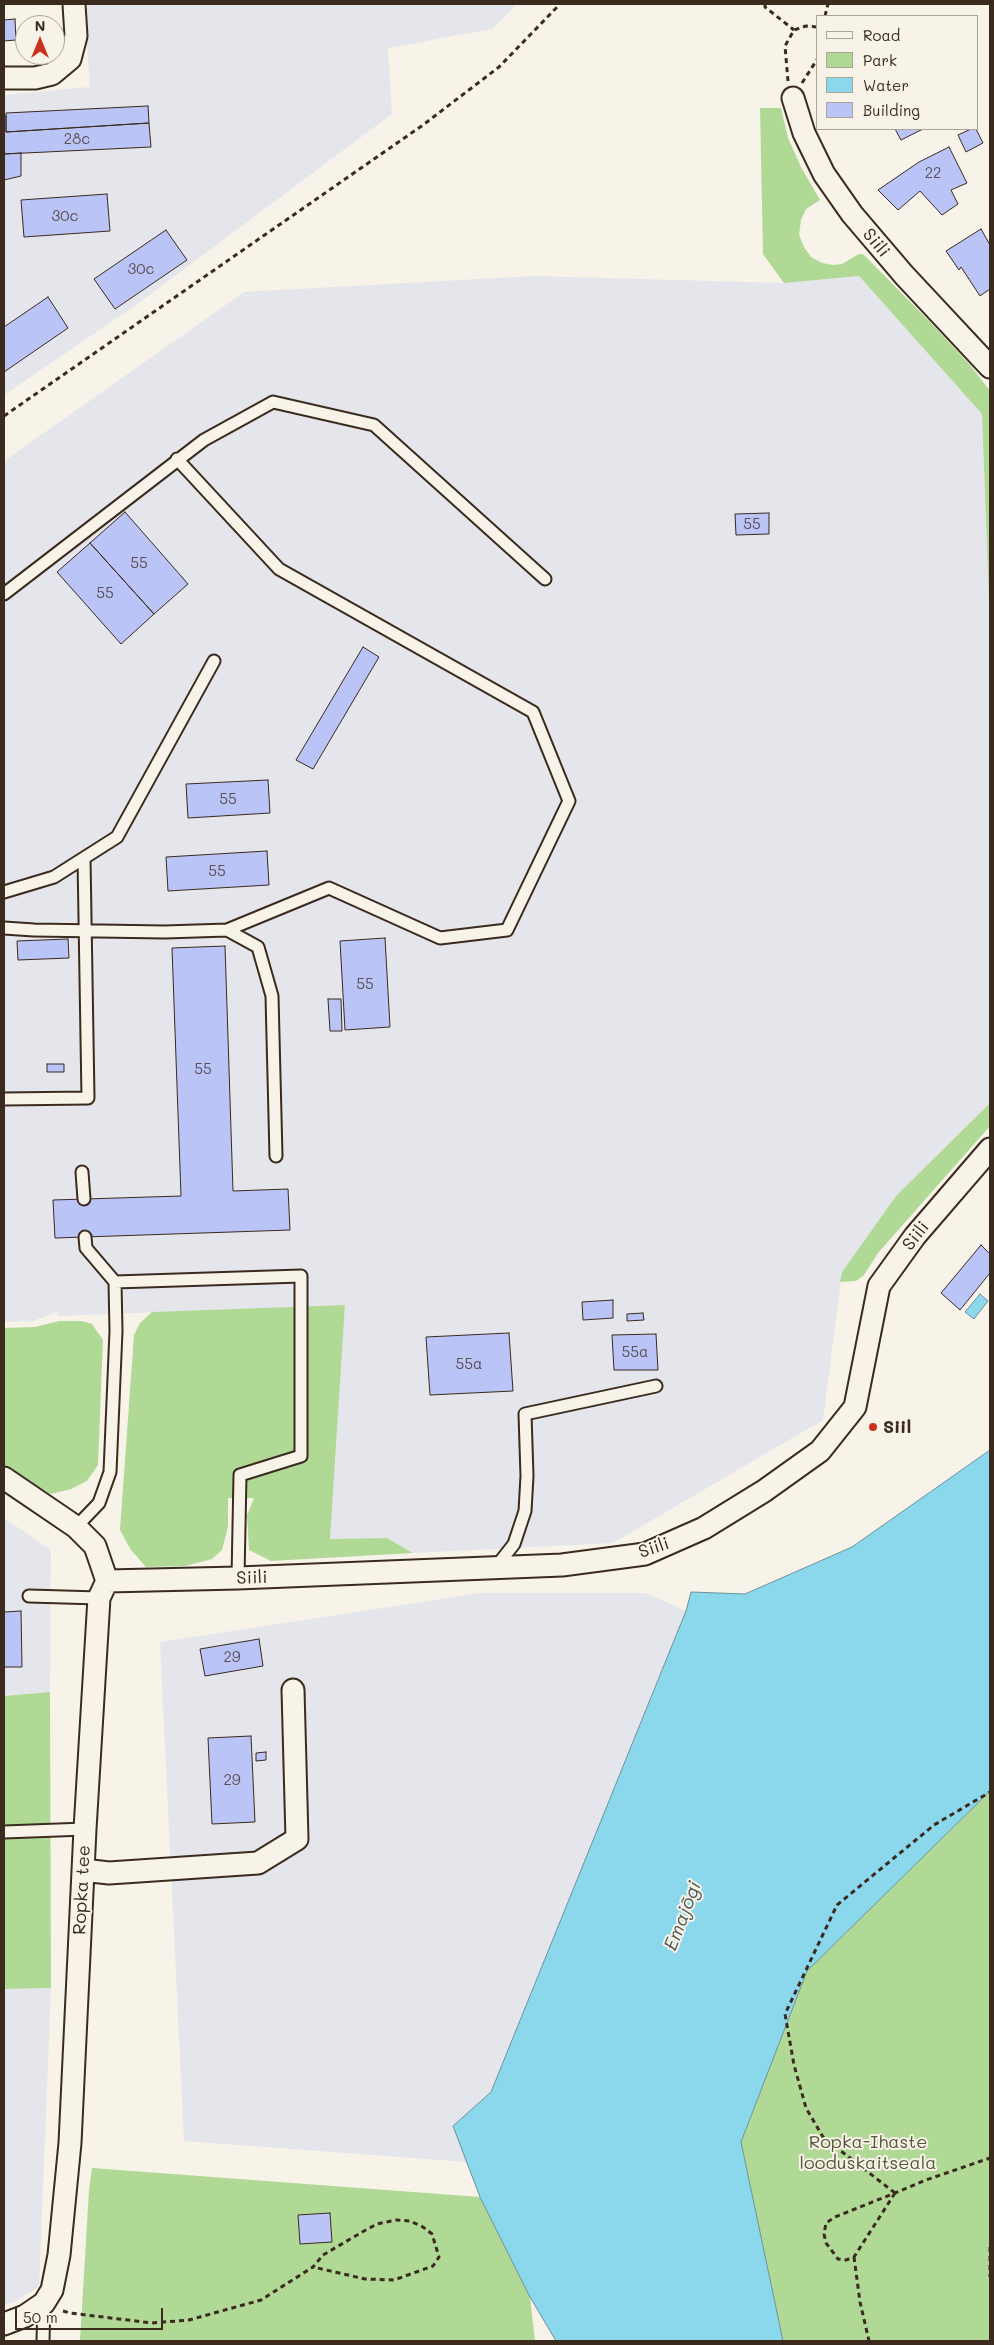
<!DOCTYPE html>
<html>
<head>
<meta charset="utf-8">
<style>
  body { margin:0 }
  #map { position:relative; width:994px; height:2345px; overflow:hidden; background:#f7f3e8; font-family:Mali,sans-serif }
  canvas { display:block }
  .frame { position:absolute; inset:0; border:5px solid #3b2a1e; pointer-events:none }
  .legend { position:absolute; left:816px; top:15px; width:162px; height:115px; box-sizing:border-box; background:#f7f3e8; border:1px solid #aca397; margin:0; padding:6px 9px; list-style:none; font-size:15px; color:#3b2a1e }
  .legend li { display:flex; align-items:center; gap:10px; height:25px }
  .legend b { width:25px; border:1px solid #aca397 }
  .north { position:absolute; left:15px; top:15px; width:50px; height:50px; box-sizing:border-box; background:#f7f3e8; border:1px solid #aca397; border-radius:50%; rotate:0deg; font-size:14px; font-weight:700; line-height:20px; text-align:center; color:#3b2a1e }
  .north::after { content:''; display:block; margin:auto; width:18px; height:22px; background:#c8321e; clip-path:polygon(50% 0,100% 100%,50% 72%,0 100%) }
  .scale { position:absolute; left:15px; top:2308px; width:148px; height:22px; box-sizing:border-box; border:2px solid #3b2a1e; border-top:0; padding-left:6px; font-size:15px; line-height:18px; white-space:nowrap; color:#3b2a1e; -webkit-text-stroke:4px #f7f3e8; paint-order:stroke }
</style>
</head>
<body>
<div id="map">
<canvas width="994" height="2345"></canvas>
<div class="frame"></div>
<ul class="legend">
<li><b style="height:6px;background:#f7f3e8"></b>Road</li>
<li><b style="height:14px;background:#b0d996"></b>Park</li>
<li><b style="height:14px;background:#8bd7ec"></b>Water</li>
<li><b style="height:14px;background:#bbc4f6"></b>Building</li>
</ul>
<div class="north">N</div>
<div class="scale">50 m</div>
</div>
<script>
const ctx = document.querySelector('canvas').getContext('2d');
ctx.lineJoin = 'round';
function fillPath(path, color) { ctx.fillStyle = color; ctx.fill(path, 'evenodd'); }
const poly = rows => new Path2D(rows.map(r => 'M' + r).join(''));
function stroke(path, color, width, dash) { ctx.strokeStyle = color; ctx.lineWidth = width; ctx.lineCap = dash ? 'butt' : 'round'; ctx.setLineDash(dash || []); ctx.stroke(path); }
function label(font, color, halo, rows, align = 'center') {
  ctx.font = font + ' Mali,sans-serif'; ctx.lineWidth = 4; ctx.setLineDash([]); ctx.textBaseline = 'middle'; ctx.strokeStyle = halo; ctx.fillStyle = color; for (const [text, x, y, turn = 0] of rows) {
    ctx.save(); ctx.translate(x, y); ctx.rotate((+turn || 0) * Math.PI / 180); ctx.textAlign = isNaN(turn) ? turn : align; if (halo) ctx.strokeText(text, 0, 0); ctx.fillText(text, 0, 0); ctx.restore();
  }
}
fillPath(poly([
  [84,4,517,4,492,29,388,48,392,114,136,305,4,395,4,95,90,87],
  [533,276,783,283,859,276,982,414,990,629,990,1103,896,1196,842,1272,823,1420,613,1543,413,1553,387,1538,330,1539,345,1305,57,1316,57,1312,33,1321,4,1322,4,461,244,292],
  [4,1518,51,1550,50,1692,4,1696],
  [481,1593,646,1593,686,1611,491,2092,454,2126,467,2162,184,2141,160,1642],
  [51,1988,39,2287,12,2303,4,2304,4,1989]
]), '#e5e5ec');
fillPath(poly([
  [760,108,781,108,788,138,801,167,820,200,806,209,801,220,799,235,804,247,811,257,822,263,833,265,842,264,859,254,863,254,930,322,971,366,990,391,990,629,982,414,859,276,784,283,763,254],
  [990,1103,990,1126,878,1253,864,1275,856,1281,840,1282,842,1272,896,1196],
  [345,1305,330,1539,387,1538,413,1553,271,1561,249,1550,247,1515,254,1498,228,1498,228,1527,222,1550,212,1559,185,1566,146,1567,131,1550,120,1530,134,1335,140,1323,152,1312],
  [59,1321,82,1321,92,1324,103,1340,98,1465,87,1481,71,1489,51,1494,4,1469,4,1328,35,1327],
  [50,1692,51,1988,4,1989,4,1696],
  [990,1791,990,2341,783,2341,741,2142,807,1971],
  [92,2168,480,2197,530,2297,535,2341,80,2341,89,2190]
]), '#b0d996');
const water = poly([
  [980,1294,988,1301,974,1319,965,1312,980,1294],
  [990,1450,990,1791,807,1971,741,2142,783,2341,556,2341,530,2297,480,2197,453,2126,491,2092,686,1611,691,1592,745,1594,852,1547,990,1450]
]);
fillPath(water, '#8bd7ec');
stroke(water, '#6b929a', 1);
const building = poly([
  [15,19,16,40,4,41,4,20,15,19],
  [148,106,149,123,6,132,6,113,148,106],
  [4,116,6,116,6,132,149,123,151,147,4,154,4,116],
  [895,129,923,129,901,140,895,129],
  [971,129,976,129,983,143,966,152,958,135,971,129],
  [949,147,967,183,951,190,958,204,942,215,920,191,898,210,878,190,919,162,949,147],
  [21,153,21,176,4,180,4,154,21,153],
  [107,194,110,231,24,237,21,200,107,194],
  [981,229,990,245,990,289,980,296,961,267,959,270,946,251,981,229],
  [166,230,187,260,115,309,94,279,166,230],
  [48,297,68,328,4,372,4,327,48,297],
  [125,512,188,584,154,614,90,543,125,512],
  [769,513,769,534,736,535,735,514,769,513],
  [90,543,154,614,121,644,57,572,90,543],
  [363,647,379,657,313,769,296,760,363,647],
  [268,780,270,813,188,818,186,784,268,780],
  [267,851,269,885,168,891,166,857,267,851],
  [385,938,390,1027,345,1030,340,941,385,938],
  [68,939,69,958,18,960,17,941,68,939],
  [225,946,233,1191,288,1189,290,1230,55,1238,53,1200,181,1196,172,948,225,946],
  [328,999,341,999,342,1031,330,1031,328,999],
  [47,1064,64,1064,64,1072,47,1072,47,1064],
  [981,1245,990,1254,990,1273,960,1310,941,1293,981,1245],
  [613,1300,613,1318,583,1320,582,1302,613,1300],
  [643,1313,644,1320,627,1321,627,1314,643,1313],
  [509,1333,513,1391,430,1395,426,1337,509,1333],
  [656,1334,658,1370,614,1370,612,1335,656,1334],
  [21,1611,22,1667,4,1667,4,1612,21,1611],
  [259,1639,263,1666,205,1676,200,1649,259,1639],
  [251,1736,255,1822,212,1824,208,1738,251,1736],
  [266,1752,266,1760,256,1761,256,1753,266,1752],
  [330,2213,332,2242,300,2244,298,2215,330,2213]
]);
fillPath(building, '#bbc4f6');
stroke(building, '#3b2a1e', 1);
const lane = poly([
  [177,459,279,569,533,712,569,801,507,930,440,938,329,888,227,930],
  [4,594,204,440,273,402,374,425,545,579],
  [4,892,54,877,117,837,214,661],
  [4,928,34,930,165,932,227,930,258,947,272,996,276,1156],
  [4,1099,88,1098,84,858],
  [82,1172,84,1199],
  [115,1282,301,1276,301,1456,240,1475,238,1578],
  [76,1527,99,1503,110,1472,116,1331,115,1282,86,1248,85,1237],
  [496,1567,514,1544,525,1511,527,1476,525,1414,656,1386],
  [29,1596,99,1598],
  [4,1832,85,1829],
  [43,2341,44,2303]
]);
const street = poly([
  [4,78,35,78,52,74,70,59,76,36,74,4],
  [793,98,804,133,824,174,852,214,904,275,990,367],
  [4,1478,76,1527,95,1546,107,1581,99,1598,85,1829,70,2143,59,2255,52,2290,44,2303,25,2316,4,2324],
  [107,1581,238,1578,562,1565,645,1554,704,1528,764,1491,820,1451,855,1407,879,1286,915,1236,990,1149],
  [83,1870,109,1873,258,1863,297,1839,293,1690]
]);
stroke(lane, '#3b2a1e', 15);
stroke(street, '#3b2a1e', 25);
stroke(poly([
  [765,4,765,7,794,30],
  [825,16,828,4],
  [788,81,785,46,794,30,806,26,818,27],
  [802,83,818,58],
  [4,416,423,125,499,67,560,4],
  [895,2193,823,2137,806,2108,794,2065,785,2014,837,1905,934,1825,990,1792],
  [895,2193,854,2257,846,2260,838,2259,826,2243,824,2234,826,2223,835,2217,895,2193,926,2180,990,2158],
  [990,2247,990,2277],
  [854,2257,860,2302,869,2341],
  [63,2311,70,2313,152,2323,189,2320,261,2300,313,2267,323,2255,364,2231,377,2224,396,2220,410,2221,423,2227,432,2234,439,2257,433,2266,394,2280,365,2279,313,2267]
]), '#3b2a1e', 3, [5, 4]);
stroke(lane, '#f7f3e8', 11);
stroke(street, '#f7f3e8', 21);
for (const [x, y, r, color] of [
  [873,1427,5,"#c8321e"]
]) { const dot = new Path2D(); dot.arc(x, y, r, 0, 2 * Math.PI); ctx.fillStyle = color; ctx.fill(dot); stroke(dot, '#f7f3e8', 2); }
label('15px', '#5b5054', null, [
  ["28c",77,139],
  ["22",933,173],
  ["30c",65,216],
  ["30c",141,269],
  ["55",752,524],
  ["55",139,563],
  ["55",105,593],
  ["55",228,799],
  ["55",217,871],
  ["55",365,984],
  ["55",203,1069],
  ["55a",635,1352],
  ["55a",469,1364],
  ["29",232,1657],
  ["29",232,1780]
]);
label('18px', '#3b2a1e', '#f7f3e8', [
  ["Siili",876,243,50],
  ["Siili",916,1236,-52],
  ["Siili",654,1548,-19],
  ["Siili",252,1578,-2],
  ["Ropka tee",82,1890,-87]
]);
label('bold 18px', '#3b2a1e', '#f7f3e8', [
  ["Siil",883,1427]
], 'left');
label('18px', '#58563c', '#f7f3e8', [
  ["Ropka-Ihaste",868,2142],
  ["looduskaitseala",868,2163]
]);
label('italic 19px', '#4f5552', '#f7f3e8', [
  ["Emajõgi",683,1916,-69]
]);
</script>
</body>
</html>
